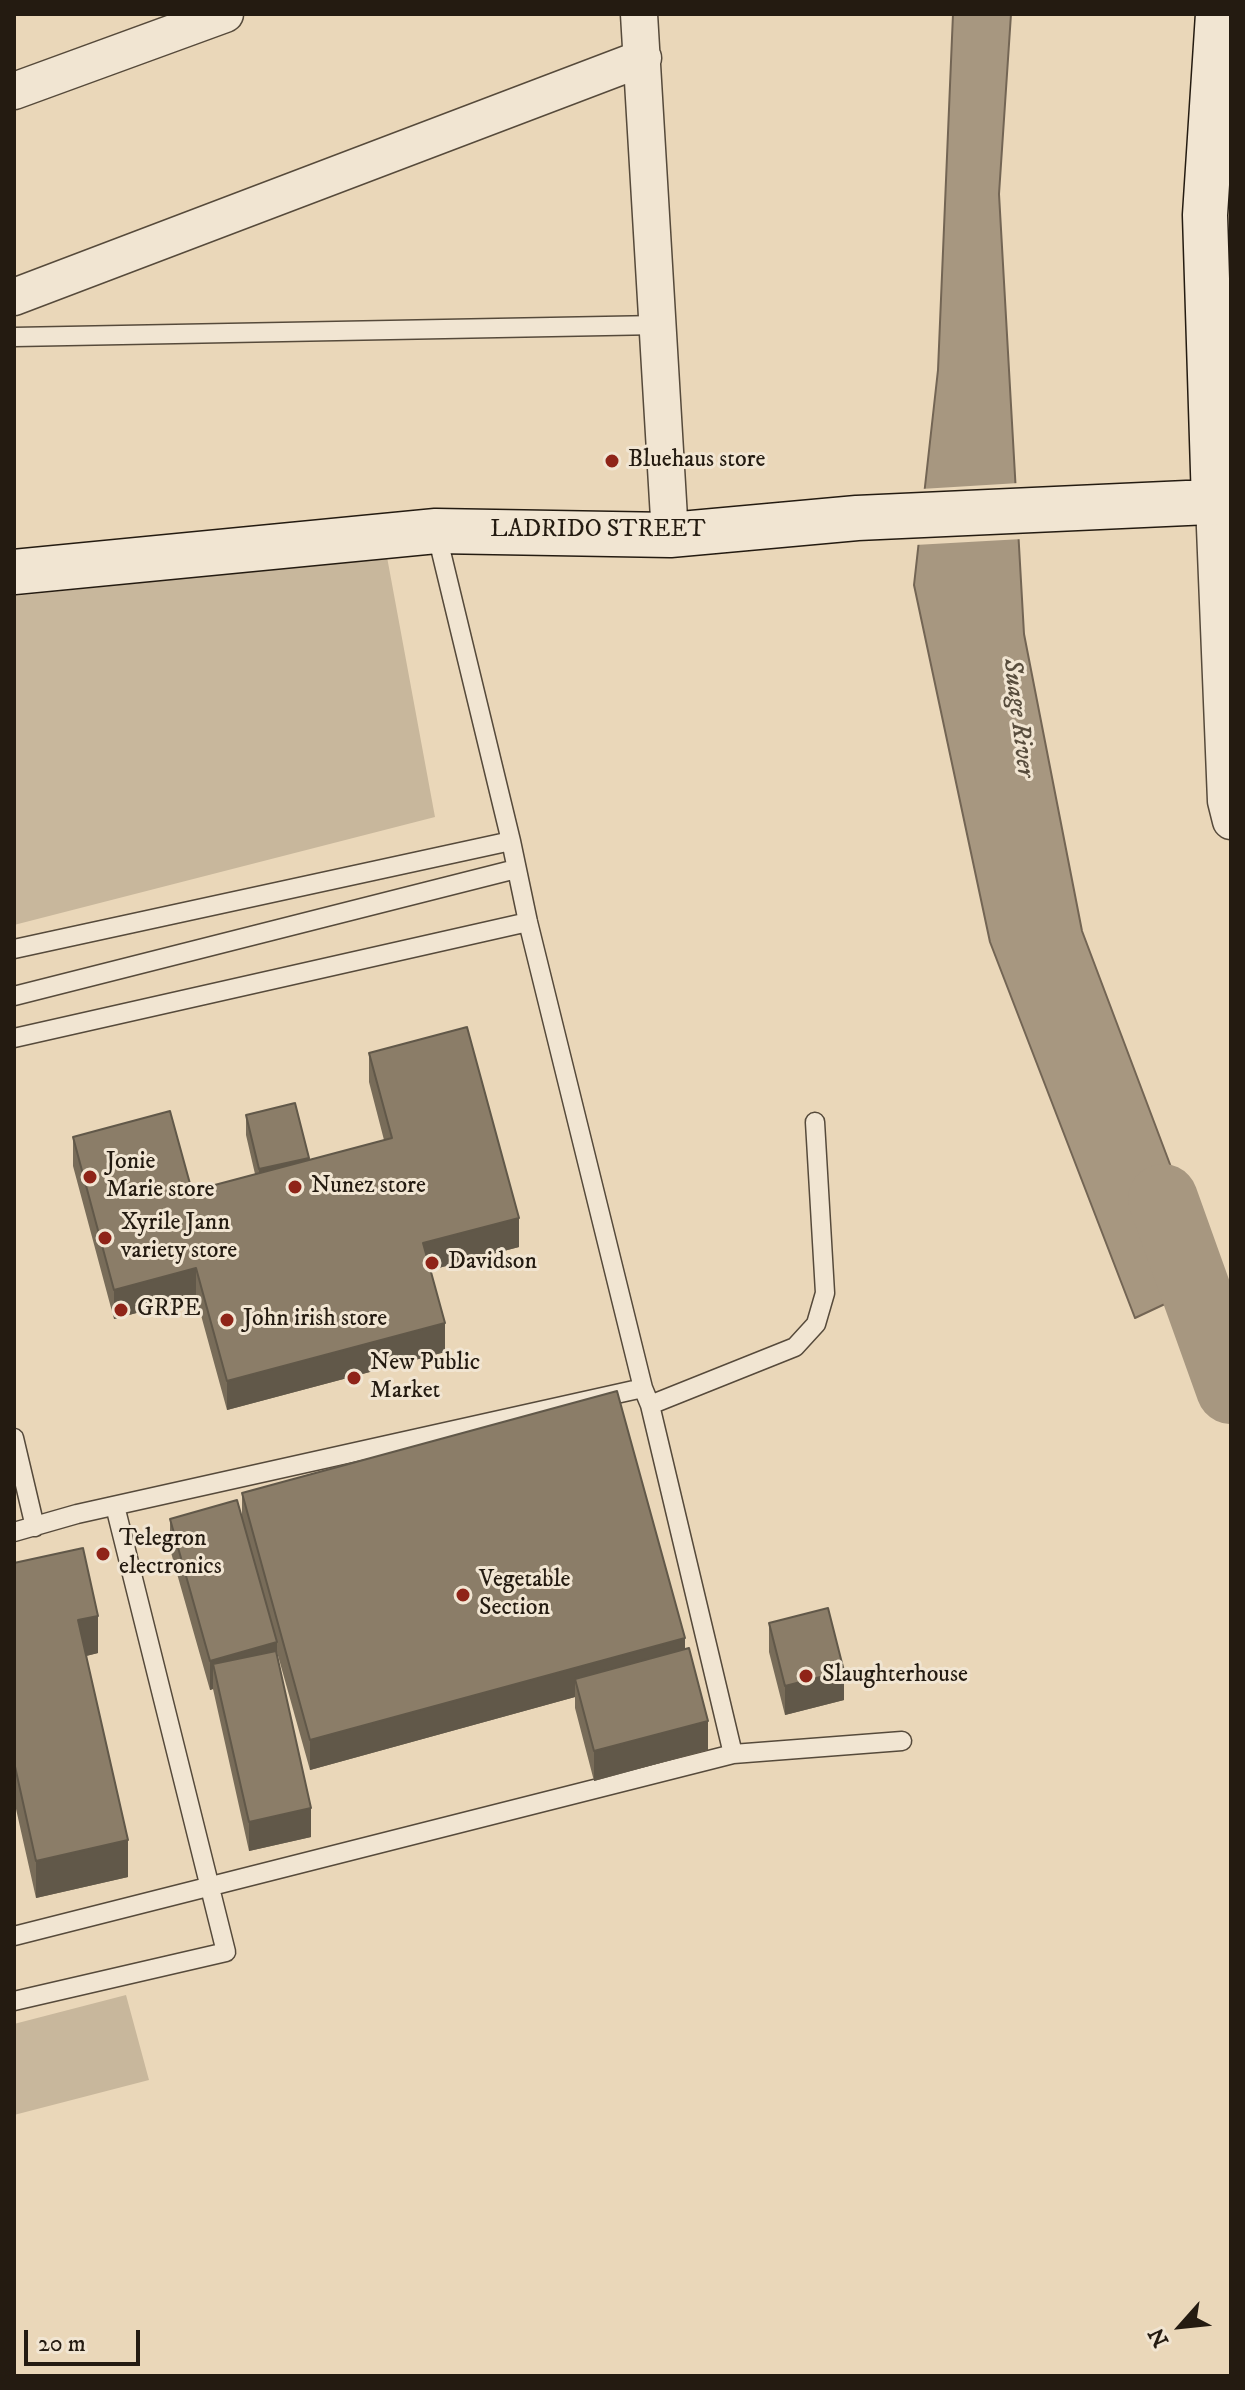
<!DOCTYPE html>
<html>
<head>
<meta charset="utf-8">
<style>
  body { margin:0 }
  #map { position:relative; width:1245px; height:2390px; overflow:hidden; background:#ead7b9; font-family:"IM FELL DW Pica",serif }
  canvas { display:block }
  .frame { position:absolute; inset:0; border:16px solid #241b11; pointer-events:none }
  .north { position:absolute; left:1141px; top:2286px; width:80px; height:80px; -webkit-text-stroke:6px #f1e5d2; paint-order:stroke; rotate:243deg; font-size:22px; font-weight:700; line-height:32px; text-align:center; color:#241b11 }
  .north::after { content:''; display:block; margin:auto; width:28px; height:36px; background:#241b11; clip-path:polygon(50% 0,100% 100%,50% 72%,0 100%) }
  .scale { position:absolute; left:24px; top:2330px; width:116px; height:36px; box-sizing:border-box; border:4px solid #241b11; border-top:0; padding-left:10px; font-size:24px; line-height:28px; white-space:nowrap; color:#241b11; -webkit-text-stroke:6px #f1e5d2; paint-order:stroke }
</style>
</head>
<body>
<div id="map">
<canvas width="1245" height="2390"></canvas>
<div class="frame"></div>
<div class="north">N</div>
<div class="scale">20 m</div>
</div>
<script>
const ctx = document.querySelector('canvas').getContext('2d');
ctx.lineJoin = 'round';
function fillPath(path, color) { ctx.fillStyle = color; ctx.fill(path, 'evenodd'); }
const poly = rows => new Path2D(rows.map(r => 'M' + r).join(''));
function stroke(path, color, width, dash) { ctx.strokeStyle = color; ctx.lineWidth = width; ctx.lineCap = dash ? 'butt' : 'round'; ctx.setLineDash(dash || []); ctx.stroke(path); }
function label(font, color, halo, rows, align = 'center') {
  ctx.font = font + ' "IM FELL DW Pica",serif'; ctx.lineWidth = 6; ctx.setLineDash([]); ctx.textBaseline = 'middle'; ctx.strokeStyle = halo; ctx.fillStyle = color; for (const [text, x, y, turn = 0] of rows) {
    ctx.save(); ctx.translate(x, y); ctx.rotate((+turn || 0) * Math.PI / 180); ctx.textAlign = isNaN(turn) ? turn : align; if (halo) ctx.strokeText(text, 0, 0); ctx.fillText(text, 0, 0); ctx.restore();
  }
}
fillPath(poly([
  [387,557,435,817,14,925,14,596],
  [126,1995,149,2080,14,2115,14,2024]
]), '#c8b79c');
const water = poly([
  [953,14,1011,14,999,194,1024,634,1082,931,1214,1281,1135,1318,990,942,914,585,938,370,953,14]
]);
fillPath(water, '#a79780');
stroke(water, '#736554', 2);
fillPath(poly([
  [1019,483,1022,539,915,545,921,489]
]), '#ead7b9');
stroke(poly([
  [1163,1199,1231,1389]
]), '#a79780', 70);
const lane = poly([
  [14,337,659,325],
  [14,949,511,841],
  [14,996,516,869],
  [14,1038,528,922],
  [650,1405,795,1347,816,1324,825,1293,815,1122],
  [14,1438,35,1527],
  [14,1532,77,1514,643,1388],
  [733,1754,902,1741],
  [14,1936,733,1754,650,1405,643,1388,528,922,511,841,436,531],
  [14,2001,226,1952,115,1506]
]);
const street = poly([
  [639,14,670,535],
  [14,91,225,14],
  [14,297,643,58],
  [1214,503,1226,801,1231,821]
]);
const secondary = poly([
  [1214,503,1205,215,1218,14],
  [14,572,436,531,670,535,857,518,1231,501]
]);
stroke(lane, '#564a3b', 21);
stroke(street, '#564a3b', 39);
stroke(secondary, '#241b11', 47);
stroke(lane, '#f1e5d2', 18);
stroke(street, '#f1e5d2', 36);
stroke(secondary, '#f1e5d2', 44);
fillPath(poly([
  [369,1053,519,1247,431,1270,445,1352,227,1410,196,1297,114,1319,73,1166,73,1137,192,1191,255,1174,246,1135,246,1115,309,1160,384,1140,369,1082],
  [242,1493,685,1649,708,1750,594,1781,575,1708,575,1697,310,1770,277,1652,311,1837,249,1851,213,1689,210,1690,170,1549,170,1519,242,1516],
  [14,1563,98,1653,86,1656,128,1877,36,1898,14,1800],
  [769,1623,844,1700,785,1715,769,1652]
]), '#786c59');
fillPath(poly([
  [309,1158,309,1178,259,1189,259,1169],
  [519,1218,519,1247,423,1272,423,1243],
  [196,1268,196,1297,114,1319,114,1290],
  [445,1323,445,1352,227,1410,227,1381],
  [98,1616,98,1653,78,1658,78,1620],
  [685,1638,685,1667,575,1679,575,1697,310,1770,310,1740],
  [277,1642,277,1671,213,1664,213,1689,210,1690,210,1661],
  [844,1671,844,1700,785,1715,785,1686],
  [708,1721,708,1750,594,1781,594,1751],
  [311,1808,311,1837,249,1851,249,1822],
  [128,1840,128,1877,36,1898,36,1861]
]), '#615849');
const building = poly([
  [467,1027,519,1218,423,1243,445,1323,227,1381,196,1268,114,1290,73,1137,170,1111,192,1191,392,1138,369,1053,467,1027],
  [295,1103,309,1158,259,1169,246,1115,295,1103],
  [617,1391,685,1638,310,1740,242,1493,617,1391],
  [237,1500,277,1642,210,1661,170,1519,237,1500],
  [83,1548,98,1616,78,1620,128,1840,36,1861,14,1762,14,1563,83,1548],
  [828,1608,844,1671,785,1686,769,1623,828,1608],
  [689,1648,708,1721,594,1751,575,1679,689,1648],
  [276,1651,311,1808,249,1822,213,1664,276,1651]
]);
fillPath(building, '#8b7d68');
stroke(building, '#615849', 2);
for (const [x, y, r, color] of [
  [612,461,8,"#8f2418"],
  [90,1177,8,"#8f2418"],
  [295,1187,8,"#8f2418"],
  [105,1238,8,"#8f2418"],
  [432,1263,8,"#8f2418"],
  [121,1310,8,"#8f2418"],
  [227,1320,8,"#8f2418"],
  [354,1378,8,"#8f2418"],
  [103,1554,8,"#8f2418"],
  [463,1595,8,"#8f2418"],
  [806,1676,8,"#8f2418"]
]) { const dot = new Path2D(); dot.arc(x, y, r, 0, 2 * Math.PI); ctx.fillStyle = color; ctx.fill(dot); stroke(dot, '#f1e5d2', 3); }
label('24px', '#241b11', '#f1e5d2', [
  ["Bluehaus store",628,461],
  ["Jonie",106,1163],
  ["Marie store",106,1191],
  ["Nunez store",311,1187],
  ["Xyrile Jann",121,1224],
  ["variety store",121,1252],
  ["Davidson",448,1263],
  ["GRPE",137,1310],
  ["John irish store",243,1320],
  ["New Public",370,1364],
  ["Market",370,1392],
  ["Telegron",119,1540],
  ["electronics",119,1568],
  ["Vegetable",479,1581],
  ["Section",479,1609],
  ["Slaughterhouse",822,1676]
], 'left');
label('24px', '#241b11', '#f1e5d2', [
  ["LADRIDO STREET",598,531]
]);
label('italic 26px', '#584d3d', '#f1e5d2', [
  ["Suage River",1017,718,83]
]);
</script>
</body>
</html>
